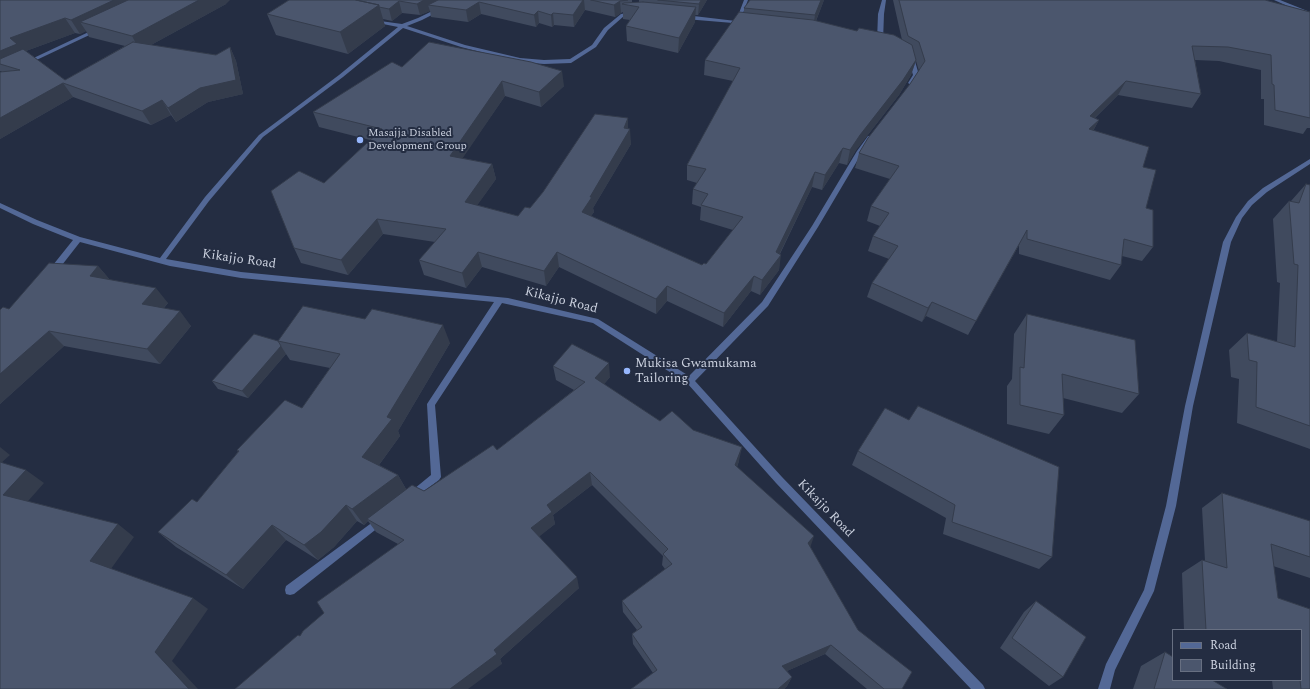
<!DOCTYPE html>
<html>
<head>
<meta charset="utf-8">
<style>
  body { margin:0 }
  #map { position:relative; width:1310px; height:689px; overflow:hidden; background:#242d42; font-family:Spectral,serif }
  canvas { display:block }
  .legend { position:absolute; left:1172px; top:629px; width:130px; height:52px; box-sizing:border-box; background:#242d42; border:1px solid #676f81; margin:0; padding:5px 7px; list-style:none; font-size:12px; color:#cbd1df }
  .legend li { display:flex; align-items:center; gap:8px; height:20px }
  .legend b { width:20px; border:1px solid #676f81 }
</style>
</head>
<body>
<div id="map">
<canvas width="1310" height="689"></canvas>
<ul class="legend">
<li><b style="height:5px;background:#536896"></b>Road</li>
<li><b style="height:11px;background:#4b566d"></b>Building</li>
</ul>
</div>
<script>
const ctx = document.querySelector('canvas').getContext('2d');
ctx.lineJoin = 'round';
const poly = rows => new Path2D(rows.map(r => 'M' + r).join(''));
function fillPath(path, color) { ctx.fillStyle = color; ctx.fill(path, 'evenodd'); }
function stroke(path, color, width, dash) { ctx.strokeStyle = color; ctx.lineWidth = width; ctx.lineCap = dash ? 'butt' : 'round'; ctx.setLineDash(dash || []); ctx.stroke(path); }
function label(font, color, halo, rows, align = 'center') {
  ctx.font = font + ' Spectral,serif'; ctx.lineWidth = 4; ctx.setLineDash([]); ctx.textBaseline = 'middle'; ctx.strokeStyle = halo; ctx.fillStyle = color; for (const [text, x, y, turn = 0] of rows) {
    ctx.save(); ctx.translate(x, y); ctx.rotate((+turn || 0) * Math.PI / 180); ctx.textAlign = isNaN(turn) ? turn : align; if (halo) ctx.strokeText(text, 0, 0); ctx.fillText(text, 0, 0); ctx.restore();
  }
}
fillPath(poly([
  [455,0,461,0,422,20,407,26,465,45,520,58,544,60,570,59,592,45,604,28,621,14,633,12,636,14,624,16,608,30,596,47,571,63,544,64,520,62,461,47,403,28,343,77,263,137,209,201,166,259,241,272,508,298,598,319,689,376,762,302,812,226,857,151,868,136,872,136,873,137,863,151,818,227,768,306,695,381,782,477,983,685,985,689,971,689,776,483,687,383,593,323,502,303,435,405,441,477,439,480,412,500,409,499,407,496,409,493,431,475,427,404,494,302,241,278,170,266,80,242,55,274,52,275,48,272,49,270,73,240,33,224,0,208,0,203,37,220,80,237,160,258,205,197,259,135,339,75,398,27,373,22,373,20,402,24,418,18,455,0],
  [744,0,748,0,740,21,745,22,745,24,685,19,682,17,685,15,736,21,744,0],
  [882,0,886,0,884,14,883,41,880,43,877,41,878,14,882,0],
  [1274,0,1280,0,1310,12,1310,16,1274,0],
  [95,29,100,30,28,64,23,63,95,29],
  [911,56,914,58,919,75,913,84,911,85,908,83,913,75,908,58,911,56],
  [1310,159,1310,164,1267,192,1252,205,1242,218,1231,242,1193,406,1176,506,1154,591,1115,670,1110,689,1098,689,1106,664,1144,590,1166,506,1185,406,1223,242,1236,217,1248,201,1263,188,1310,159],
  [381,516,384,517,386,520,384,523,294,594,290,595,286,594,285,590,286,586,381,516]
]), '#536896');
fillPath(poly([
  [0,0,226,4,151,45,216,55,230,47,236,61,243,94,208,102,176,122,171,115,151,125,73,97,0,139,0,72,2,72,1,71,0,71],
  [86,31,89,37,125,46,65,80,26,51,75,33,80,34],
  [289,0,632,0,632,2,639,2,639,0,707,0,698,15,695,15,695,22,678,53,627,41,626,26,630,20,623,19,623,12,621,13,615,17,585,10,574,27,554,25,552,27,539,23,536,27,481,14,468,22,431,17,430,11,420,15,402,13,392,21,383,19,385,26,348,54,276,35,267,14],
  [824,0,816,21,857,31,902,40,893,0,1265,0,1310,12,1310,128,1307,128,1303,134,1264,125,1264,99,1261,99,1261,70,1219,61,1195,60,1201,94,1192,108,1118,95,1095,118,1099,120,1093,131,1143,167,1146,208,1153,247,1142,261,1122,256,1121,265,1110,280,1019,254,1019,245,968,335,926,316,922,322,867,297,872,283,889,259,868,251,873,236,880,226,867,221,871,206,890,179,855,168,859,153,910,84,919,71,916,61,911,75,899,95,856,150,847,165,839,163,822,190,812,187,780,254,779,270,760,295,751,291,723,327,667,301,656,314,559,267,546,286,482,267,466,288,424,275,419,260,435,242,383,234,348,275,301,263,294,248,324,183,370,140,319,127,313,112,402,67,564,86,541,107,505,96,462,158,492,164,496,179,477,205,518,216,530,208,628,118,628,129,631,144,593,208,594,212,591,216,702,265,706,264,733,230,700,220,701,207,692,204,693,189,697,183,687,180,687,165,733,81,704,75,705,60,744,13,744,8],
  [1306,184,1310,185,1310,449,1237,423,1239,379,1231,377,1229,350,1247,333,1277,342,1280,283,1277,282,1273,219,1289,201,1291,201],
  [98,266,110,280,168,303,164,308,191,326,160,364,64,346,0,404,0,310,9,309],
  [1027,314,1139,394,1122,413,1063,398,1064,415,1049,434,1007,424,1007,386,1012,379,1014,334],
  [278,341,450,343,398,431,400,436,379,465,398,475,406,489,424,491,497,450,574,390,556,380,553,366,610,377,604,384,660,421,693,430,739,461,737,467,810,547,858,630,902,689,867,689,825,654,787,671,792,677,787,686,784,689,631,689,653,673,633,644,632,634,637,630,623,612,622,601,665,569,662,565,663,556,592,485,553,515,555,524,539,536,579,588,500,659,502,664,300,636,324,613,398,544,376,532,368,521,364,525,357,521,334,547,318,560,286,540,243,589,176,547,158,532,197,502,238,452,237,450,302,408,330,368,290,360,286,354,248,398,218,389,212,381],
  [858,451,1052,557,1039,569,943,534,946,518,852,465],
  [1222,493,1310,521,1310,578,1273,566,1278,598,1310,609,1310,689,1273,689,1272,680,1301,680,1301,630,1184,630,1182,573,1202,560,1205,561,1202,508],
  [1036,601,1063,677,1049,686,1000,648,1024,612],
  [1165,652,1227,689,1133,689,1141,666]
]), '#404a5e');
fillPath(poly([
  [114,0,153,0,80,22,86,31,80,34,71,20],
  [199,0,230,0,226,4,140,51,132,36],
  [424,0,452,0,428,5,430,11,420,15,417,4],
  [583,0,584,0,585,10,574,27,573,15],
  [701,0,707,0,698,15,699,4],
  [821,0,824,0,813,28,815,15],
  [399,1,402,13,392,21,389,9],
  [620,1,621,13,615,17,614,5],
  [479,2,481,14,468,22,466,10],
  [379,5,385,26,348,54,340,32],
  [696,7,695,22,678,53,679,38],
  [538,11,539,23,536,27,534,15],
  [553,13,554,25,552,27,551,15],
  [65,18,75,33,23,52,0,64,0,51,10,38],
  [230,47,236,61,243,94,208,102,176,122,168,108],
  [916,60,911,75,899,95,856,150,847,165,850,150,860,135],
  [562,71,564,86,541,107,539,92],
  [502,81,505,96,454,171,450,156],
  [1126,81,1118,95,1082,130,1090,116],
  [63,83,73,97,0,139,0,118],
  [162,100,171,115,151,125,142,111],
  [628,118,628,132,630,129,631,144,593,208,594,212,583,227,582,212,624,128],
  [1099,120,1091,134,1089,129],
  [843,148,839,163,822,190,825,175],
  [492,164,496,179,469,217,465,202],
  [815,172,812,187,775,263,781,255,779,270,760,295,762,280],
  [377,219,383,234,348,275,341,260],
  [1027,230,1019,245,968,335,976,321],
  [478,252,482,267,466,288,462,273],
  [557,252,559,267,546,286,544,271],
  [98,266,111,281,90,276],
  [754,276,751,291,723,327,724,313],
  [667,286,667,301,656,314,656,299],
  [156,288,168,303,154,319,142,304],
  [932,302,926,316,922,322,928,308],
  [180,311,191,326,160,364,147,349],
  [443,325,450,343,398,431,400,436,373,473,362,457],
  [49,331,64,346,0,404,0,374],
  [281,346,286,354,248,398,242,391],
  [609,363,610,377,597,393,595,378],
  [0,447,10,455,0,464],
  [742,447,739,461,733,478,735,465],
  [26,470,44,483,22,508,3,495],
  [590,472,592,485,553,515,555,524,535,540,531,528,547,505],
  [398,475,407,491,367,519,368,521,364,525,352,509],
  [346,505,357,521,334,547,318,560,304,545],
  [118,524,134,537,108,573,90,561],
  [272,525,286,540,243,589,226,575],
  [814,536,810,548,808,543],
  [577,577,579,588,500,659,502,664,468,689,450,689],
  [193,598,208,609,172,661,198,689,189,689,155,652],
  [831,645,825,654,778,675,782,666],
  [792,677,787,686,784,689,778,689]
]), '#343c4c');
const building = poly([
  [0,0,114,0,71,20,65,18,10,38,17,44,0,51,0,0],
  [128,0,199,0,132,36,80,22,128,0],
  [289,0,356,0,379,5,340,32,267,14,289,0],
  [356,0,424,0,417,4,399,1,389,9,379,7,379,5,356,0],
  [438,0,583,0,573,15,553,13,551,15,538,11,534,15,479,2,466,10,428,5,438,0],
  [591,0,628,0,620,1,614,5,591,0],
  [658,0,701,0,699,4,658,0],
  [750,0,821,0,815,15,744,8,750,0],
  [899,0,1265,0,1310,12,1310,118,1275,110,1274,85,1272,84,1271,55,1228,47,1192,46,1201,94,1126,81,1090,116,1099,120,1089,129,1149,147,1143,167,1156,170,1146,208,1153,210,1153,247,1124,239,1121,265,1027,239,1027,230,976,321,932,302,928,308,872,283,898,246,873,236,889,213,871,206,899,166,859,153,868,138,910,84,925,61,919,42,908,36,899,0],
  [643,2,696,7,679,38,626,26,639,7,622,4,624,3,643,2],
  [739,12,813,20,857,31,859,28,894,35,912,45,916,60,903,80,860,135,850,150,843,148,825,175,815,172,776,252,781,255,762,280,754,276,724,313,667,286,656,299,557,252,544,271,478,252,462,273,419,260,446,229,377,219,341,260,294,248,271,191,299,171,324,183,382,129,313,112,392,62,402,67,429,42,531,62,562,71,539,92,502,81,450,156,492,164,465,202,518,216,525,207,530,208,543,192,595,114,628,118,624,128,630,129,590,197,592,197,582,212,702,265,704,263,706,264,743,217,701,205,708,194,693,189,706,169,687,165,740,68,705,60,739,12],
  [133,42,216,55,230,47,236,80,200,88,168,108,162,100,142,111,63,83,0,118,0,72,20,70,0,64,0,59,23,49,65,80,133,42],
  [1306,184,1310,185,1310,426,1256,407,1257,362,1249,360,1247,333,1295,347,1298,265,1294,264,1289,201,1299,203,1306,184],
  [49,263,98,266,90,276,156,288,142,304,180,311,147,349,49,331,0,374,0,310,3,307,9,309,49,263],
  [303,306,365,319,372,309,443,325,387,417,392,419,362,457,398,475,352,509,346,505,321,532,304,545,272,525,226,575,158,532,192,499,197,502,239,451,237,450,285,400,302,408,340,354,278,341,303,306],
  [1027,314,1135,340,1139,394,1062,374,1064,415,1020,405,1020,367,1024,368,1027,314],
  [254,334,278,341,281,346,242,391,212,381,254,334],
  [572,344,609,363,595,378,660,421,672,411,693,430,742,447,735,465,814,536,808,543,858,630,912,672,902,689,884,689,831,645,782,666,792,677,778,689,631,689,657,670,632,634,642,627,622,601,672,564,663,554,668,549,590,472,547,505,552,512,531,528,577,577,494,650,497,654,450,689,235,689,298,635,300,636,303,631,324,613,317,602,404,540,367,519,412,485,424,491,493,445,497,450,585,382,553,366,572,344],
  [918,406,1059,467,1052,557,952,522,955,505,858,451,885,408,909,420,918,406],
  [0,462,26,470,3,495,118,524,90,561,193,598,155,652,189,689,0,689,0,462],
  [1222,493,1310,521,1310,557,1271,544,1278,598,1310,609,1310,689,1301,689,1300,680,1301,680,1301,630,1206,630,1202,560,1227,568,1222,493],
  [1036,601,1086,637,1063,677,1012,638,1036,601],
  [1165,652,1173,657,1173,680,1212,680,1227,689,1154,689,1165,652]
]);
fillPath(building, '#4b566d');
stroke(building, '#343c4c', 1);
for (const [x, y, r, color] of [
  [360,140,4,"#96b6fd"],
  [627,371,4,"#96b6fd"]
]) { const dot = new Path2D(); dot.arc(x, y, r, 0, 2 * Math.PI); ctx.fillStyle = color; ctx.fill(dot); stroke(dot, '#242d42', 1.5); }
label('11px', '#cbd1df', '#242d42', [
  ["Masajja Disabled",368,134],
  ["Development Group",368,147]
], 'left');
label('13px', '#cbd1df', '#242d42', [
  ["Kikajjo Road",239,260,8],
  ["Kikajjo Road",561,301,14],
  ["Kikajjo Road",825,509,46]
]);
label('13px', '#cbd1df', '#242d42', [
  ["Mukisa Gwamukama",635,364],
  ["Tailoring",635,379]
], 'left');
</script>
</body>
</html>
